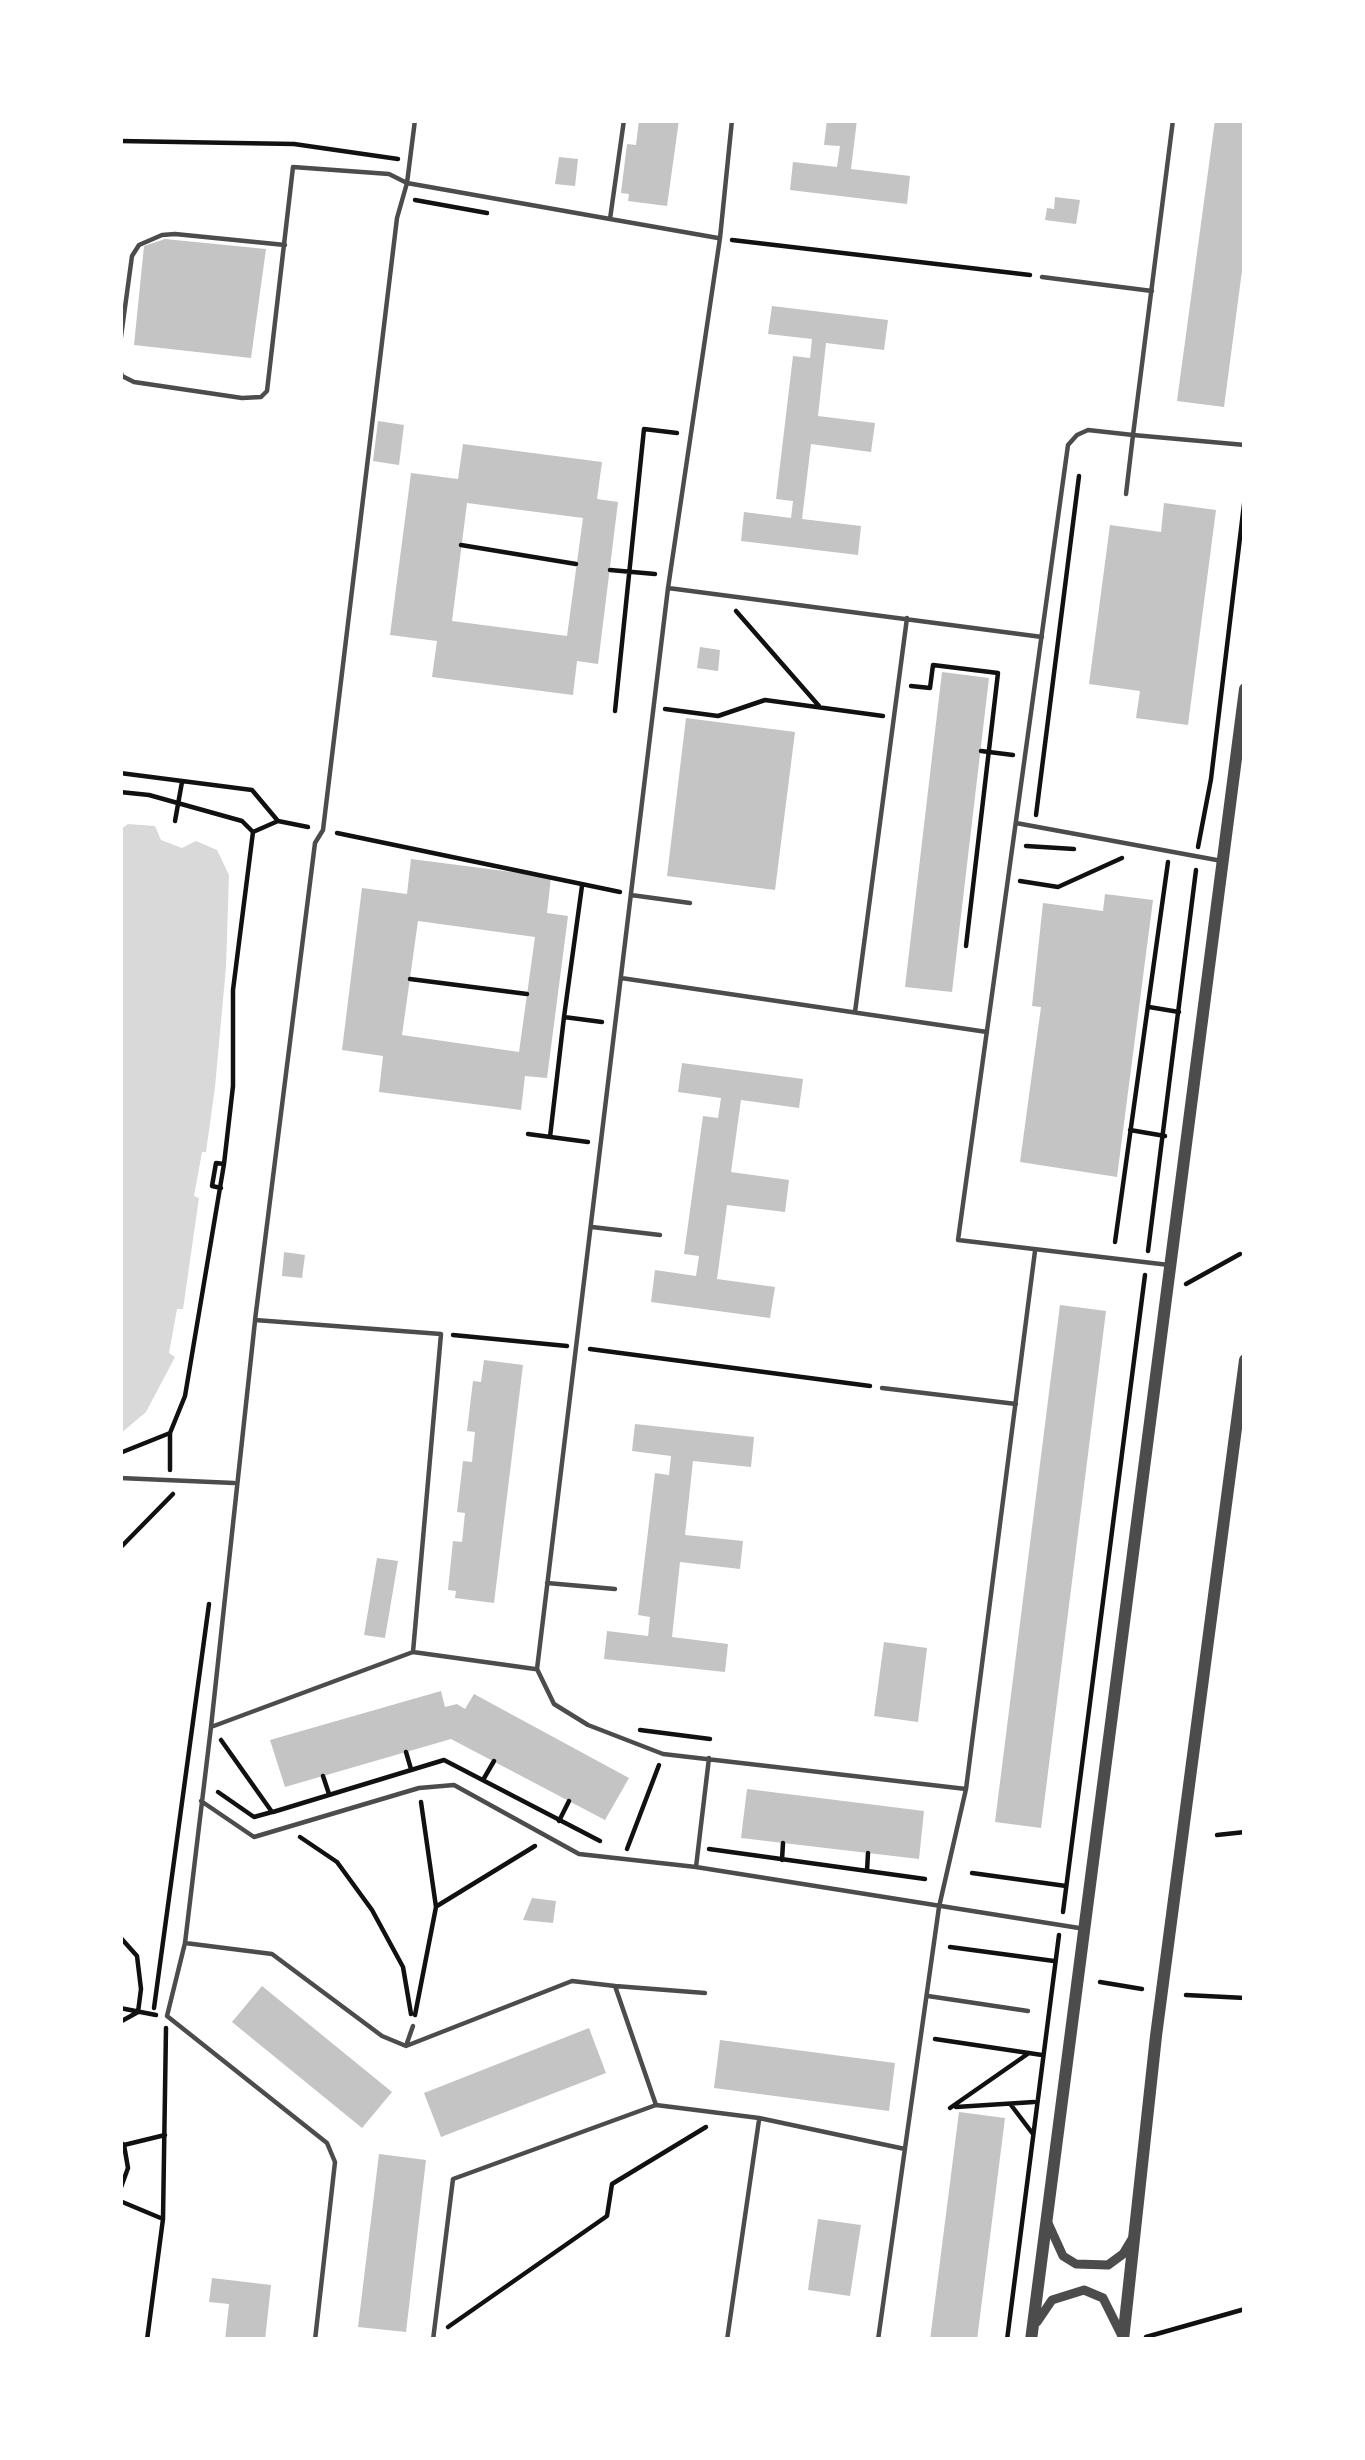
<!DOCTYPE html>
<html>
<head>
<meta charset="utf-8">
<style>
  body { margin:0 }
  #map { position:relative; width:1365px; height:2460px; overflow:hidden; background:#fff; font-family:Rubik,sans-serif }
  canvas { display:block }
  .frame { position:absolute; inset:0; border:123px solid #fff; pointer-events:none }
</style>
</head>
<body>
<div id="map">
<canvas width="1365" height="2460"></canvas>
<div class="frame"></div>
</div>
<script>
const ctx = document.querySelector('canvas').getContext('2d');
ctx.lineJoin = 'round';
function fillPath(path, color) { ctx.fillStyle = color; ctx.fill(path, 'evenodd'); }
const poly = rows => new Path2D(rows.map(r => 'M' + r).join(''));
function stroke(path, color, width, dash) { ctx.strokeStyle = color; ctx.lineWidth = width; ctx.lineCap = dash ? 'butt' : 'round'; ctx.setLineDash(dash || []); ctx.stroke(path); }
fillPath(poly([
  [128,824,155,826,161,840,182,848,196,841,217,850,229,875,226,967,215,1087,206,1152,202,1152,194,1196,199,1198,183,1309,177,1309,169,1353,175,1357,146,1412,120,1434,120,830]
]), '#d9d9d9');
fillPath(poly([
  [639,120,679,120,667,206,628,201,629,194,621,193,627,144,636,145],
  [827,120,857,120,851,169,910,176,907,204,790,190,793,162,837,167,840,146,824,145],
  [1215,120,1245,120,1245,248,1224,407,1177,401],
  [559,157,578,159,575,186,555,184],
  [1055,197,1080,200,1076,224,1045,220,1047,208,1054,209],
  [165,239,266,249,251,358,134,345,144,246],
  [772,306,888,320,884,350,826,343,818,416,875,423,871,452,811,444,802,519,861,526,858,555,741,541,744,512,791,518,793,501,776,499,793,356,810,358,812,339,768,334],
  [378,421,404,425,399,465,373,461],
  [463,444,602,462,597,499,618,502,598,664,577,661,573,695,432,677,437,641,390,635,411,473,458,479],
  [467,503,583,518,567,636,452,621],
  [1164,503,1216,510,1188,725,1136,718,1140,691,1089,684,1110,525,1161,532],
  [700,647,720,650,718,671,697,668],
  [942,672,989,678,952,992,905,987],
  [686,718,795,732,775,890,667,876],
  [411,859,551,877,547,913,568,916,547,1078,525,1076,521,1110,379,1092,383,1056,342,1050,362,888,407,894],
  [418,921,535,937,519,1052,402,1035],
  [1105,894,1153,900,1117,1177,1020,1162,1041,1007,1032,1006,1043,903,1103,911],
  [682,1063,803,1079,799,1108,741,1100,731,1172,789,1180,785,1212,727,1205,717,1279,775,1287,770,1318,651,1302,655,1270,696,1276,699,1256,684,1254,703,1116,718,1118,721,1098,678,1092],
  [284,1252,305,1255,302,1278,282,1276],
  [1060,1305,1106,1311,1041,1828,995,1822],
  [484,1360,523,1365,494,1603,455,1598,456,1591,448,1590,453,1541,462,1542,465,1513,457,1512,463,1461,472,1462,475,1432,467,1431,473,1381,481,1382],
  [635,1424,754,1437,751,1467,693,1461,685,1535,743,1541,740,1569,680,1562,672,1637,728,1644,725,1672,604,1659,607,1631,648,1636,650,1617,638,1615,655,1473,669,1475,671,1456,632,1451],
  [377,1558,398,1561,385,1638,364,1635],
  [884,1642,927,1648,918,1722,874,1716],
  [441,1691,445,1707,457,1704,465,1709,474,1694,629,1778,605,1820,451,1739,285,1787,270,1740],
  [747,1789,924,1811,919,1859,741,1838],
  [532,1898,556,1901,553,1923,523,1920],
  [262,1986,392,2092,362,2128,232,2022],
  [589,2028,606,2073,441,2137,424,2093],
  [720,2040,895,2063,889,2111,714,2088],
  [959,2112,1005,2118,977,2340,930,2340],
  [379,2154,426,2160,406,2332,358,2327],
  [818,2219,861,2225,850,2296,808,2290],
  [212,2278,271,2285,265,2340,225,2340,229,2304,209,2302]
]), '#c4c4c4');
stroke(poly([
  [120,141,294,144,398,159],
  [415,200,487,213],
  [732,240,1030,275],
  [461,545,576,564],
  [610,570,655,574],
  [736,611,819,706],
  [911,686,930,688,933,665,998,673,966,946],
  [665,709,718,716,765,700,883,716],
  [615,711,644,429,677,433],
  [981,751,1013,755],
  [120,773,252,790,278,821,308,827],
  [120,792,149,795,242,821,253,832,233,990,233,1086,224,1164,185,1396,170,1433,120,1453],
  [1036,815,1079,476],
  [175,821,182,782],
  [253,832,278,821],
  [337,833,620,892],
  [1026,846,1074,849],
  [1198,847,1211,779,1245,496],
  [1020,881,1058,887,1122,858],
  [410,979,527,994],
  [1149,1007,1179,1012],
  [564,1017,582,886],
  [1130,1130,1165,1136],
  [528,1134,588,1142],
  [550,1137,564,1017,602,1022],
  [221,1188,212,1186,216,1163,224,1164],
  [1115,1242,1168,862],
  [1148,1251,1196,870],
  [1186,1284,1240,1254],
  [453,1335,567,1346],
  [590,1349,870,1386],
  [170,1470,170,1433],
  [120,1548,173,1494],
  [640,1730,710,1739],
  [406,1752,411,1769],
  [323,1776,329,1794],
  [483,1780,494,1761],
  [218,1792,254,1817,272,1812,221,1740],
  [273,1812,444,1760,600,1841],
  [559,1821,569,1801],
  [1217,1835,1245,1832],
  [300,1837,337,1862,372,1910,403,1967,411,2014],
  [627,1849,659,1765],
  [709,1849,925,1879],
  [782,1860,783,1843],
  [867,1871,868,1853],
  [972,1873,1066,1886],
  [437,1906,535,1846],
  [1063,1912,1145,1275],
  [120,1937,137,1956,141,1989,138,2012,120,2022],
  [950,1947,1054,1961],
  [1100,1982,1142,1989],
  [1186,1995,1245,1998],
  [120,2008,156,2015],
  [154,2008,209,1604],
  [415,2015,436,1907,421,1802],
  [935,2039,1042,2055],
  [1011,2105,1033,2134],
  [956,2107,1034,2102],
  [950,2108,1029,2053],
  [120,2142,124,2145,128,2168,120,2190],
  [124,2145,165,2135],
  [120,2201,163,2219],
  [448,2327,607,2216,612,2184,706,2127],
  [1146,2337,1245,2309],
  [147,2340,163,2219,166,2028],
  [1007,2340,1059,1935]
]), '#111', 4.5);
stroke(poly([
  [415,120,407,183,397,218,323,830,315,843,255,1320,441,1334,413,1652,535,1669],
  [624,120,610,219,718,238],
  [732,120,720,238,668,588,537,1669,554,1704,588,1725,663,1754,966,1789,1035,1251],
  [1173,120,1133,435,1245,445],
  [1042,277,1152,291],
  [120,344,132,256,139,245,162,235,175,234,285,245],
  [120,370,122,376,134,382,242,398,261,397,267,391,293,167,389,174,407,183,610,219],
  [1126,494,1133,435,1088,430,1077,435,1068,445,958,1240,1169,1265],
  [668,588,1042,637],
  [1016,823,1222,861],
  [631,895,690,903],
  [621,978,987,1032],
  [855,1012,907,618],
  [592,1227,660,1235],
  [255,1321,211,1727,413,1652],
  [882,1388,1016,1404],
  [120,1478,234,1483],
  [547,1583,615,1589],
  [211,1727,185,1943,167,2016,327,2143,335,2162,315,2340],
  [709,1758,696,1867,1079,1928],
  [201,1801,254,1837,419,1788,454,1785,579,1854,696,1867],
  [185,1943,272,1954,382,2036,406,2046,572,1981,615,1986,656,2105],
  [615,1986,705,1993],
  [928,1996,1028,2011],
  [407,2043,413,2026],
  [433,2340,453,2179,656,2105,759,2118,905,2149],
  [727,2340,759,2120],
  [878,2340,939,1907,966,1789]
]), '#4c4c4c', 4.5);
stroke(poly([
  [1048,2223,1063,2256,1076,2264,1108,2265,1123,2254,1132,2239],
  [1037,2322,1052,2300,1084,2290,1103,2298,1121,2334]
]), '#4c4c4c', 9);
stroke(poly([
  [1031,2340,1245,689],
  [1123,2340,1156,2036,1245,1360]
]), '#4c4c4c', 12);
</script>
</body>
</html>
